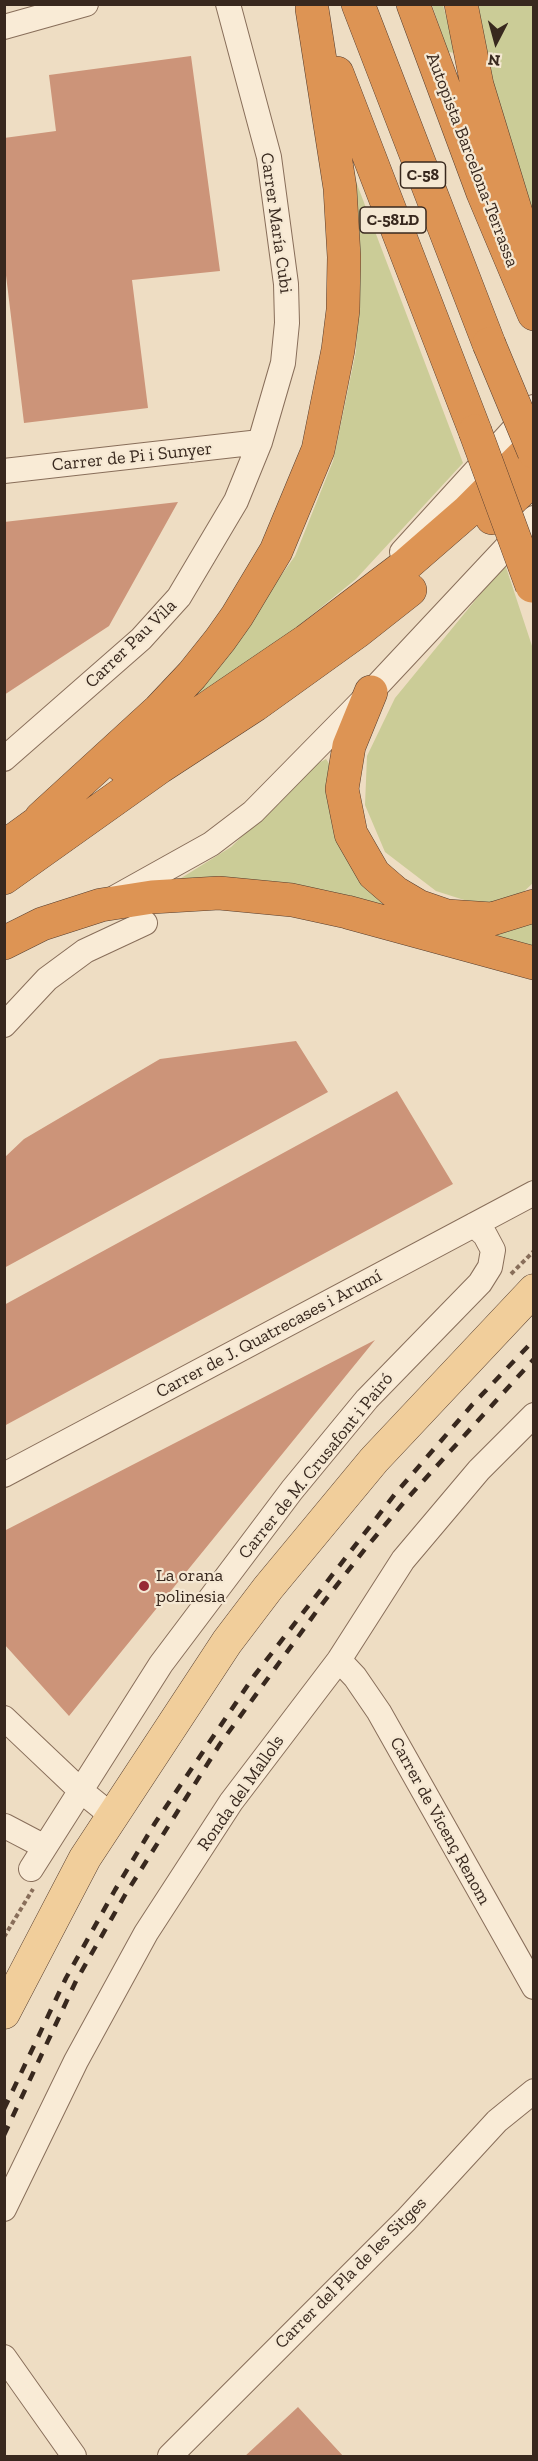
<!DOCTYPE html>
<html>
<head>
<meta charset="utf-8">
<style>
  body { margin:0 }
  #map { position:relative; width:538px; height:2461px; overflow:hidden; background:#eeddc3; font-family:"Zilla Slab",serif }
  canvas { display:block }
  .frame { position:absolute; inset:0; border:6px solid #38281e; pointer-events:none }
  .north { position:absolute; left:466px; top:12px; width:60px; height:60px; -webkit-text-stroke:4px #f5e8d3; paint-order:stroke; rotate:186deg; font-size:16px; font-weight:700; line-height:24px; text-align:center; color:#38281e }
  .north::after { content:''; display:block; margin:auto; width:21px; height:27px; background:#38281e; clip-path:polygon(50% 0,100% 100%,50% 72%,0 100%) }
</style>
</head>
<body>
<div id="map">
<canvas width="538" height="2461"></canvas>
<div class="frame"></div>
<div class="north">N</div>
</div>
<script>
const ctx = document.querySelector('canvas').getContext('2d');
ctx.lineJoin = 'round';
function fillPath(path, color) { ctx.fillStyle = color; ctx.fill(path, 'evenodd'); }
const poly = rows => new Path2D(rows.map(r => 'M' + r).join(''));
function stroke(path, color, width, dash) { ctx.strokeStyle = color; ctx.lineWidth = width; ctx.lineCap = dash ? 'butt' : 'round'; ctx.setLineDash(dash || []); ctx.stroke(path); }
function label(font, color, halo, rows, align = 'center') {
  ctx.font = font + ' "Zilla Slab",serif'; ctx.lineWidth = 4.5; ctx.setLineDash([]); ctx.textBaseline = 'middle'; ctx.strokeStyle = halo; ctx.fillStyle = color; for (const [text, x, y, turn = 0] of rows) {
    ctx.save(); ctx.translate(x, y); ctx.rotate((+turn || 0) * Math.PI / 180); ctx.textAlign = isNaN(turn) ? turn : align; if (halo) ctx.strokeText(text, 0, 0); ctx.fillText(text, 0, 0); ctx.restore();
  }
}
fillPath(poly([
  [432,5,443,5,456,53,448,52],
  [473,5,533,5,533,223,485,61],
  [352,171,463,463,356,579,276,644,195,696,295,556,333,461,356,351,359,253],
  [505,564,533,649,533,883,518,897,483,906,436,891,385,852,365,805,367,756,395,698],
  [326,759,332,768,352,865,386,909,178,880,231,847,315,765],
  [533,915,533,947,476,935]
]), '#cbcc97');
fillPath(poly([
  [191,56,220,271,132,280,148,408,24,423,4,259,4,138,56,131,49,75],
  [178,502,109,626,4,695,4,522],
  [296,1041,328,1092,4,1268,4,1158,24,1139,160,1059],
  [397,1091,453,1184,4,1426,4,1305],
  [375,1340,69,1716,4,1644,4,1531],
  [298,2407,344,2457,244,2457]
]), '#cc9479');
const minor = poly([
  [4,27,86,4],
  [4,471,260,442],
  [402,552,534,407],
  [4,759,141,639,179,597,236,501,260,442,283,363,287,323,286,284,269,157,228,4],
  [116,897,211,844,253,812,371,692,534,518],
  [4,1025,47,979,85,951,145,923],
  [4,1475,534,1193],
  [339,1660,355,1677,379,1712,534,1987],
  [4,1718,80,1790,111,1815],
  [5,1826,45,1847],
  [31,1869,161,1664,292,1490,367,1399,480,1283,490,1267,493,1250,485,1235,474,1225],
  [4,2209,76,2061,146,1933,231,1802,339,1660,403,1560,479,1470,534,1415],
  [4,2357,74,2456],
  [170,2456,406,2220,497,2121,534,2091]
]);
const major = poly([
  [4,2013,85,1858,227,1642,268,1588,374,1460,534,1290]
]);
const highway = poly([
  [358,4,489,344],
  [413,4,483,193,534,314],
  [461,4,477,85,529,255],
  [337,73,475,431],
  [492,518,534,478],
  [371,692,349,746,342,789,351,834,374,874,396,893,418,906,447,916,492,919,534,906],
  [122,766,306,641,407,564,468,511,534,445],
  [41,818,159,710,192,675,220,640,237,616,276,551,318,450,338,350,343,310,344,257,340,188,312,9],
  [4,847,59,807],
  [4,878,160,767,255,705,358,631,410,590],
  [4,943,42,924,101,905,152,897,219,893,292,900,347,912,534,963]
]);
stroke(minor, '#886e5a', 26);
stroke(major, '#563d2e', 33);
stroke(highway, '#563d2e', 34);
stroke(poly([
  [511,1274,534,1251],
  [4,1937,33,1889]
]), '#886e5a', 4, [4.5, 3]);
stroke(minor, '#f9ebd6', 24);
stroke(major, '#f1ce9b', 32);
stroke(highway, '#dd9454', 33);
stroke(poly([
  [4,2109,66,1978,115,1890,155,1823,254,1676,395,1494,472,1405,534,1340],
  [4,2135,76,1981,125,1895,220,1744,319,1608,365,1549,405,1501,534,1359]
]), '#38281e', 4.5, [10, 10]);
const highwayBridge = poly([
  [489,344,534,452],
  [475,431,532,586]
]);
stroke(highwayBridge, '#563d2e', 34, []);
stroke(highwayBridge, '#dd9454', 33);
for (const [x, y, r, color] of [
  [144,1586,6,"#972a35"]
]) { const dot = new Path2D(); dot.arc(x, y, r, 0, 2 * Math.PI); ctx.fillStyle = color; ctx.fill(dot); stroke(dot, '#f5e8d3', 2); }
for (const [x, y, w] of [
  [423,175,45],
  [393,220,66]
]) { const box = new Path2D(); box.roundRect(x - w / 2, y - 13, w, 26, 4.5); ctx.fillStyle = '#f5e8d3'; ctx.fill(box); stroke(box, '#38281e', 1.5); }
label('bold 16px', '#38281e', null, [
  ["C-58",423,175],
  ["C-58LD",393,220]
]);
label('18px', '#38281e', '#f5e8d3', [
  ["Autopista Barcelona-Terrassa",472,160,69],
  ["Carrer María Cubi",276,223,82],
  ["Carrer de Pi i Sunyer",132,457,-6],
  ["Carrer Pau Vila",131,644,-44],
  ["Carrer de J. Quatrecases i Arumí",269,1334,-28],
  ["Carrer de M. Crusafont i Pairó",316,1466,-51],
  ["Ronda del Mallols",241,1793,-55],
  ["Carrer de Vicenç Renom",440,1821,61],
  ["Carrer del Pla de les Sitges",351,2273,-45]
]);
label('18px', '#38281e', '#f5e8d3', [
  ["La orana",156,1576],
  ["polinesia",156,1597]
], 'left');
</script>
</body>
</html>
